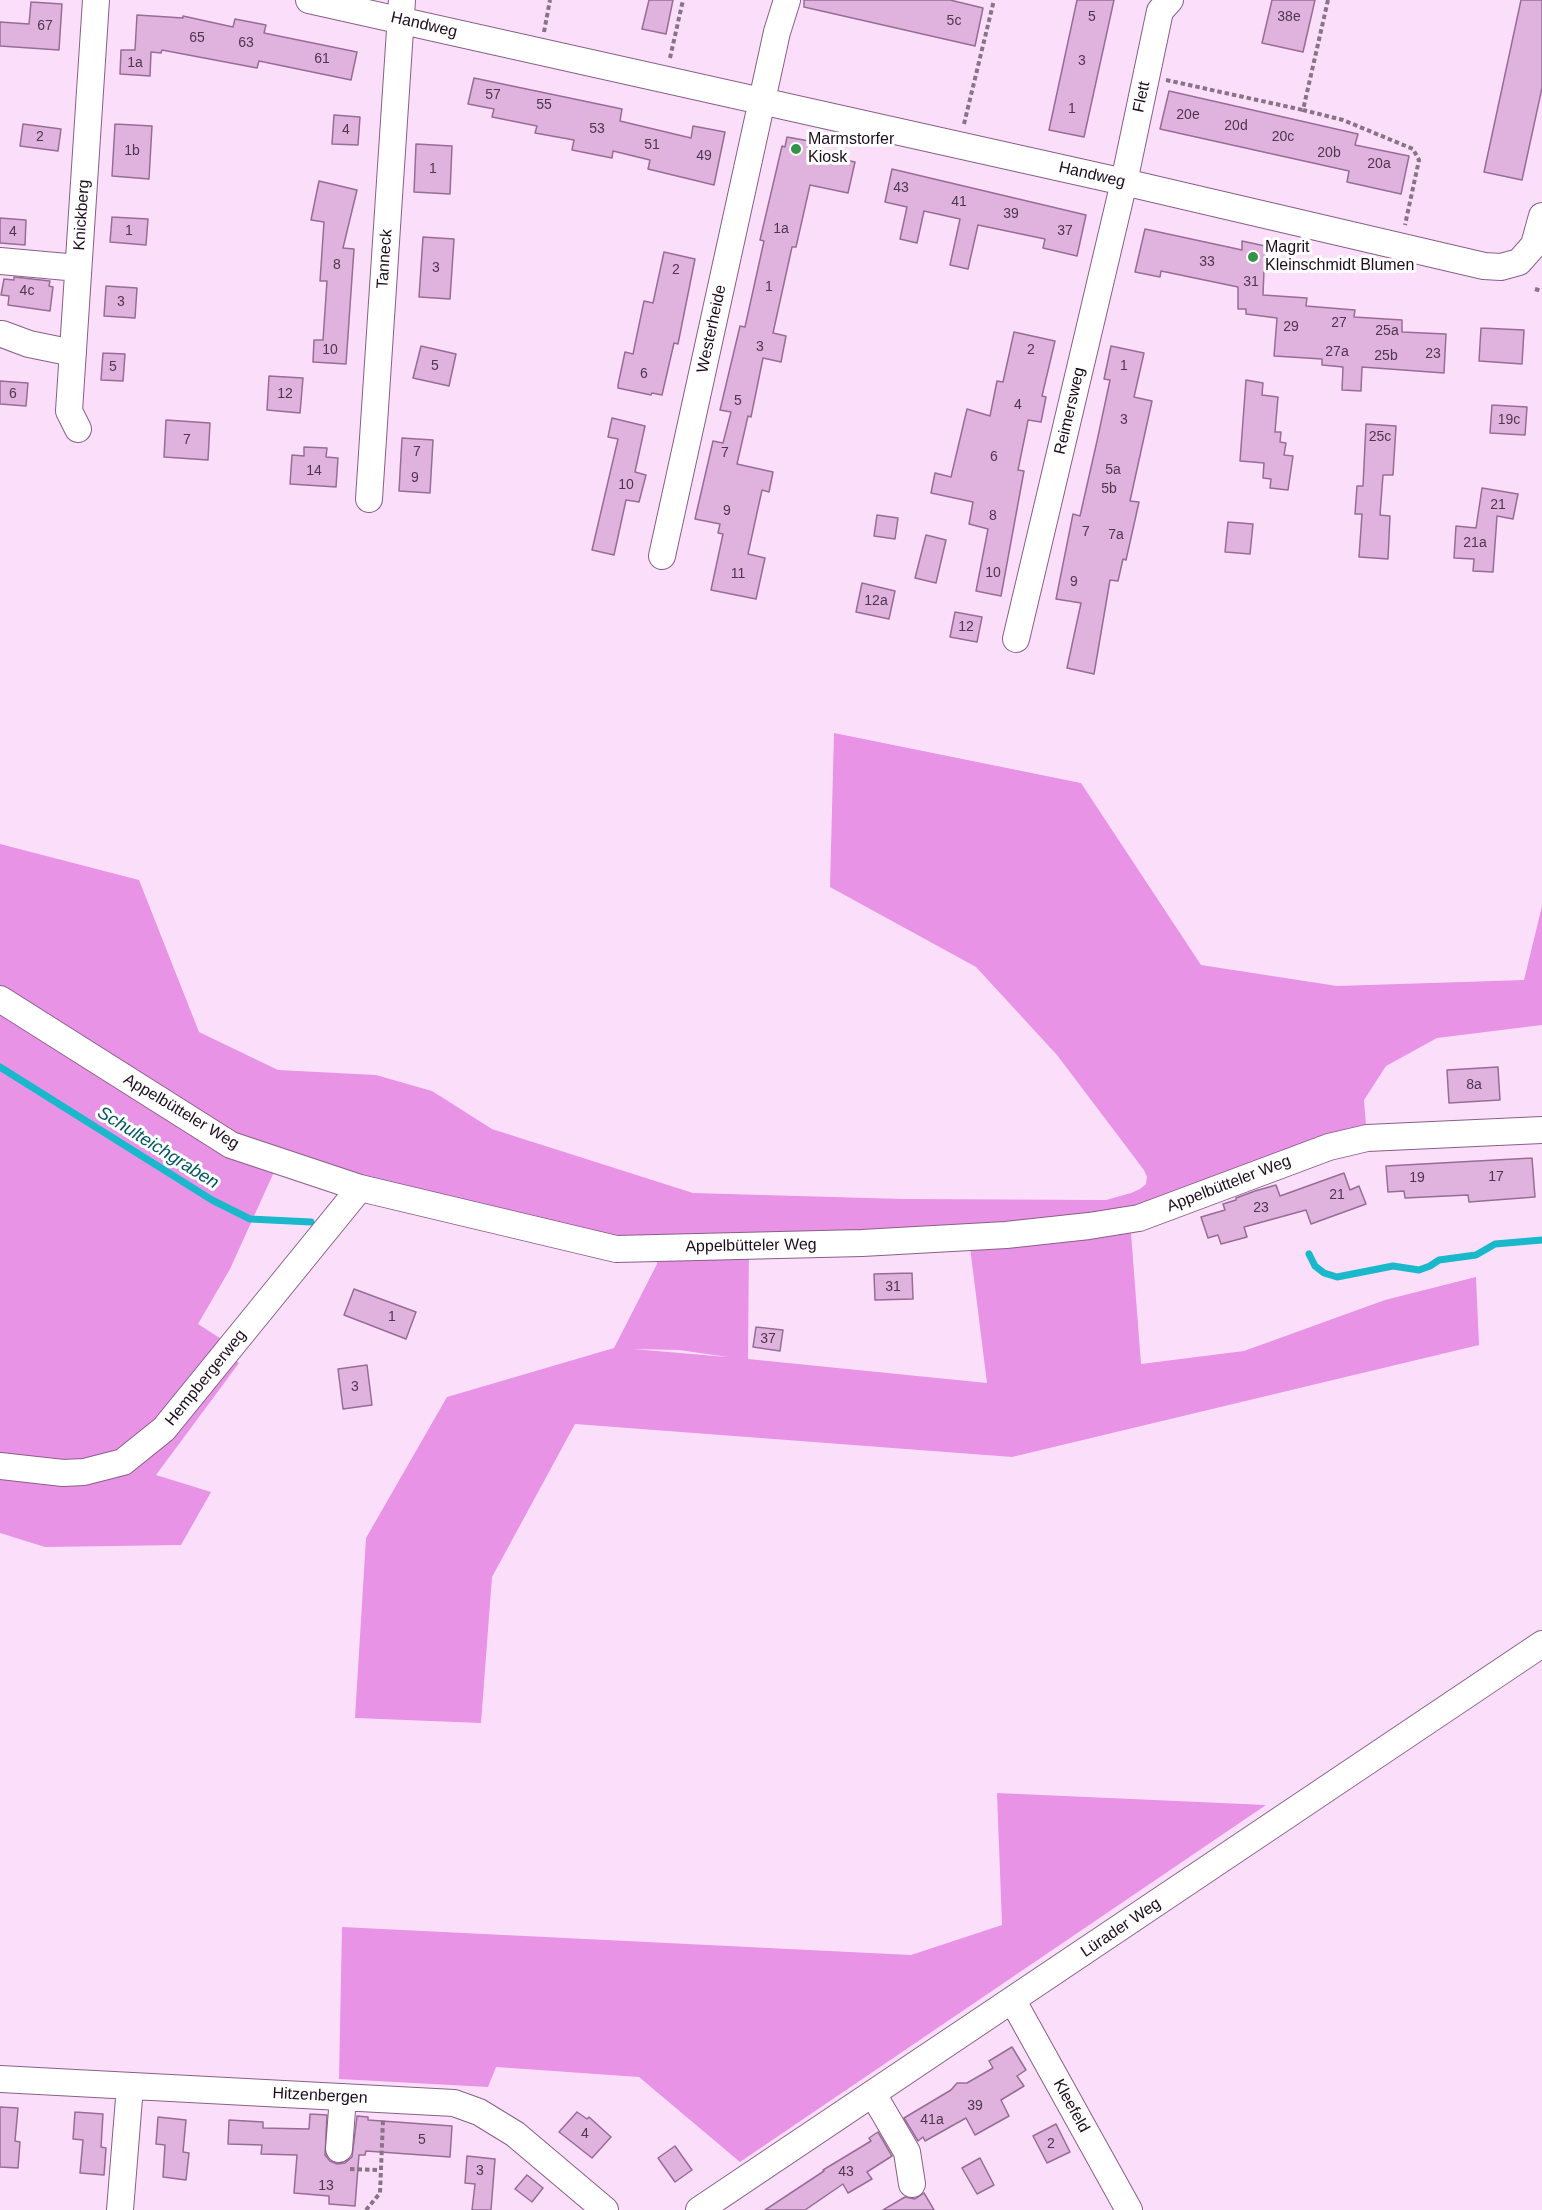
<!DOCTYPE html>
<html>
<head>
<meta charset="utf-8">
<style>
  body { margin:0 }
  canvas { display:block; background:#fbdffa }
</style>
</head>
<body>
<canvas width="1542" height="2210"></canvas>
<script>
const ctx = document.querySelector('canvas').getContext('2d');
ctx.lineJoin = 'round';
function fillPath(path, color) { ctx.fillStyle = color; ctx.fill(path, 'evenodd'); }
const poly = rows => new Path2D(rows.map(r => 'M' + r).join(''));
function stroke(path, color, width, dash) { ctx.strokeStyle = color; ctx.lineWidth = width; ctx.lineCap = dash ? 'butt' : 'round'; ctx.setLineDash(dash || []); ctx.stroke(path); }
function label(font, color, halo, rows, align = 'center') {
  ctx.font = font + ' Helvetica,sans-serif'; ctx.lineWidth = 6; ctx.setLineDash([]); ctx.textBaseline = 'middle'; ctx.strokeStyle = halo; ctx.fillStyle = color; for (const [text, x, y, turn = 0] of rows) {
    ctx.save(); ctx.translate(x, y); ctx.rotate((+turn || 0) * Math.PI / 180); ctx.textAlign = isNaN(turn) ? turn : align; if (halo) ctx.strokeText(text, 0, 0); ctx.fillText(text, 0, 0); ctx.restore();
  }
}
fillPath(poly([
  [834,733,1081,783,1201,965,1337,986,1524,980,1542,906,1542,1025,1437,1038,1386,1066,1364,1100,1367,1138,1130,1220,1141,1364,1244,1351,1385,1300,1476,1277,1479,1345,1012,1457,575,1424,492,1577,481,1723,355,1718,366,1538,447,1397,614,1348,657,1264,658,1248,279,1161,230,1269,198,1324,232,1346,227,1354,239,1363,156,1475,211,1492,181,1545,45,1547,0,1533,0,844,139,880,199,1032,278,1070,376,1075,432,1091,492,1129,693,1193,903,1199,1106,1200,1131,1193,1140,1189,1146,1184,1147,1177,1144,1170,1057,1055,976,967,830,887],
  [969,1239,987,1383,748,1359,749,1246],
  [633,1349,679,1350,728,1357,727,1357],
  [997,1793,1266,1805,740,2162,639,2077,496,2067,488,2087,339,2079,342,1927,911,1955,1002,1925]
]), '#e993e7');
stroke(poly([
  [0,1067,212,1200,250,1219,311,1222],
  [1309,1254,1315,1266,1324,1273,1337,1277,1393,1266,1419,1270,1430,1266,1439,1260,1476,1255,1495,1244,1542,1240]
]), '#19b8ca', 7);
const building = poly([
  [649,0,673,0,666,34,642,29,649,0],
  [804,0,950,0,983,8,975,46,804,7,804,0],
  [1077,0,1114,0,1084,137,1049,130,1077,0],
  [1272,0,1315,0,1303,52,1262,43,1272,0],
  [1521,0,1542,0,1542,88,1522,180,1484,172,1521,0],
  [31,2,62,4,59,50,0,46,0,22,29,24,31,2],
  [137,15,183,18,183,16,233,27,235,19,266,25,264,33,357,52,351,80,259,61,257,68,162,50,161,53,151,52,150,76,120,74,121,50,135,50,137,15],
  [474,78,622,109,620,121,691,138,693,126,725,132,714,185,648,169,650,160,613,151,612,158,572,150,574,140,535,133,537,126,492,117,494,109,468,104,474,78],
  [1169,91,1358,134,1355,145,1409,156,1401,194,1347,182,1349,171,1160,129,1169,91],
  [334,115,360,117,358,145,332,144,334,115],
  [23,124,61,129,58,151,20,146,23,124],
  [115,124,152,126,149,179,112,176,115,124],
  [787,137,809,141,807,152,855,162,848,193,810,185,796,247,792,247,773,333,786,336,781,362,763,358,751,417,748,416,737,464,773,472,769,492,762,490,748,554,765,558,756,599,711,590,723,534,718,533,720,524,695,519,713,441,723,443,731,412,720,410,740,326,745,327,764,241,760,240,782,146,785,147,787,137],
  [416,144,452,146,450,194,414,192,416,144],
  [892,169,1086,215,1077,256,1043,248,1045,239,978,225,968,269,950,265,960,219,924,211,917,243,900,239,907,207,885,202,892,169],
  [319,181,357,190,343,248,354,249,346,364,313,362,314,340,323,340,327,281,320,281,324,222,311,220,319,181],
  [112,217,148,219,146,245,110,242,112,217],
  [0,218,26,220,25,245,0,243,0,218],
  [1145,229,1242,250,1242,241,1265,246,1263,295,1307,298,1306,306,1355,310,1354,317,1402,320,1402,332,1446,334,1444,373,1362,367,1361,391,1342,390,1343,367,1322,365,1322,359,1274,356,1277,318,1246,314,1246,309,1238,309,1238,287,1161,271,1160,277,1135,272,1145,229],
  [423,237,454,239,450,299,419,297,423,237],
  [664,252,695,259,678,344,674,343,662,395,652,393,651,395,618,388,618,385,625,352,633,354,644,301,653,303,664,252],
  [14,277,50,281,49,286,53,287,50,311,8,305,9,296,1,295,4,279,14,280,14,277],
  [106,286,137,288,135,318,104,316,106,286],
  [1481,328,1524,330,1522,364,1479,361,1481,328],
  [1014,332,1055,341,1042,396,1046,397,1041,422,1028,420,1027,426,1018,470,1024,471,1001,596,976,591,988,529,969,524,973,502,931,493,935,473,951,477,967,409,990,416,997,381,1003,382,1014,332],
  [421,346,456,354,449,386,413,378,421,346],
  [1111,346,1144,353,1134,397,1152,401,1130,501,1139,502,1126,560,1123,559,1118,581,1110,580,1094,674,1067,668,1081,603,1056,599,1073,514,1080,516,1097,441,1110,380,1104,379,1111,346],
  [103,353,125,354,123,381,101,380,103,353],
  [269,376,303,378,300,413,267,410,269,376],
  [1246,380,1263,383,1262,395,1278,397,1275,432,1281,432,1280,442,1286,443,1284,455,1293,456,1288,490,1270,488,1271,479,1263,478,1264,463,1240,461,1246,380],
  [0,381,28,383,26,406,0,404,0,381],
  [1492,405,1527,407,1525,435,1490,433,1492,405],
  [612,418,645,426,635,472,646,475,639,502,626,500,614,555,592,550,618,439,608,437,612,418],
  [166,420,210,423,208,460,164,457,166,420],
  [1366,424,1396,426,1393,475,1383,475,1380,515,1390,516,1388,559,1359,557,1362,514,1355,514,1357,486,1363,486,1366,424],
  [402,438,433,440,430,493,399,491,402,438],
  [304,447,327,448,326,457,338,458,336,487,290,484,292,455,304,456,304,447],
  [1482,488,1518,494,1513,519,1497,516,1493,572,1473,571,1474,559,1454,558,1456,526,1476,528,1482,488],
  [877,515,898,518,895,539,874,536,877,515],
  [1228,522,1253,524,1250,554,1225,552,1228,522],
  [926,535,946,540,936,583,915,578,926,535],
  [862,583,895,591,889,619,856,612,862,583],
  [955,612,982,617,977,642,950,637,955,612],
  [1498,1067,1500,1100,1449,1103,1447,1070,1498,1067],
  [1532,1158,1535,1197,1469,1202,1468,1195,1405,1198,1404,1191,1388,1192,1386,1166,1532,1158],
  [1344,1173,1350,1190,1359,1186,1366,1204,1311,1224,1306,1210,1244,1227,1247,1237,1221,1244,1218,1235,1208,1238,1201,1217,1225,1210,1223,1204,1236,1200,1236,1198,1255,1191,1276,1185,1280,1196,1344,1173],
  [912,1273,913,1299,875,1300,874,1274,912,1273],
  [354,1289,416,1312,406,1339,344,1315,354,1289],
  [756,1327,783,1330,780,1351,753,1347,756,1327],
  [367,1365,372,1405,343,1409,338,1369,367,1365],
  [1012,2047,1026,2070,1017,2076,1024,2086,1001,2100,1009,2116,975,2135,966,2118,925,2141,923,2137,918,2141,904,2118,951,2090,957,2083,967,2083,993,2068,989,2061,1012,2047],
  [0,2107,18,2108,15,2141,20,2142,18,2168,0,2167,0,2107],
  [75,2112,103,2114,101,2147,106,2148,104,2175,80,2173,83,2140,73,2139,75,2112],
  [577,2112,587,2119,589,2117,611,2137,592,2158,559,2132,577,2112],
  [310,2114,327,2115,325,2155,330,2161,337,2164,345,2163,352,2157,357,2116,368,2117,368,2120,452,2126,450,2157,366,2151,365,2155,359,2155,355,2206,329,2204,329,2196,294,2193,297,2155,261,2154,262,2145,228,2144,229,2120,263,2122,263,2128,309,2129,310,2114],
  [158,2117,186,2120,183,2152,189,2153,186,2180,163,2177,165,2145,156,2144,158,2117],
  [1056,2124,1070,2152,1047,2163,1033,2136,1056,2124],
  [878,2132,892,2156,867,2172,872,2179,848,2193,843,2184,805,2210,765,2210,824,2171,823,2170,871,2141,869,2138,878,2132],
  [675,2146,692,2170,675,2182,658,2158,675,2146],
  [467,2156,495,2159,491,2210,472,2210,475,2184,465,2183,467,2156],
  [980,2158,994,2185,977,2194,962,2168,980,2158],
  [527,2175,543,2188,532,2202,515,2189,527,2175],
  [924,2193,934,2210,883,2210,905,2197,915,2199,924,2193]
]);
fillPath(building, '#e0b2de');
stroke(building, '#976d96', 1.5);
const minor = poly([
  [309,0,1124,182,1484,266,1501,267,1519,262,1534,245,1542,216],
  [0,261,78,268],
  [2,334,29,344,73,353],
  [78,429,69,411,96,0],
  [369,499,402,0],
  [662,556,777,32,787,0],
  [1016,639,1124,182,1160,11,1170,0],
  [0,999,231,1145,360,1188,616,1249,862,1243,1006,1235,1089,1226,1139,1218,1329,1147,1367,1138,1542,1130],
  [0,1466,63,1473,84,1472,123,1462,164,1429,360,1188],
  [1013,2001,1129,2210],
  [0,2079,454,2103,479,2112,515,2134,605,2210],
  [873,2094,907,2152,912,2184],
  [339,2149,343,2097],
  [120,2210,130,2086],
  [699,2210,1542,1644]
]);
stroke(minor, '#895f87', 28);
stroke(poly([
  [1328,0,1303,110,1343,120,1413,149,1419,160,1405,225],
  [544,32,550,0],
  [670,58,683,0],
  [1166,80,1303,110],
  [964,124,994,0],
  [1535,289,1542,291],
  [350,2169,380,2170],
  [366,2210,380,2193,383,2120]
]), '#887387', 4, [4.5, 3]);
stroke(minor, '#fff', 26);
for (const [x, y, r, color] of [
  [796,149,6,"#329448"],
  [1253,257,6,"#329448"]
]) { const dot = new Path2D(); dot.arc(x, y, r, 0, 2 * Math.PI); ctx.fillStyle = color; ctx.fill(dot); stroke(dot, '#fff', 2); }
label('14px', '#4e374d', null, [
  ["5",1092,17],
  ["38e",1289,17],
  ["5c",954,21],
  ["67",45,26],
  ["65",197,38],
  ["63",246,43],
  ["61",322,59],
  ["3",1082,61],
  ["1a",135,63],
  ["57",493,95],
  ["55",544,105],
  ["1",1072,109],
  ["20e",1188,115],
  ["20d",1236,126],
  ["53",597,129],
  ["4",346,130],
  ["2",40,137],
  ["20c",1283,137],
  ["51",652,145],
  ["1b",132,151],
  ["20b",1329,153],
  ["49",704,156],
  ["20a",1379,164],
  ["1",433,169],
  ["43",901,188],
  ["41",959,202],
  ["39",1011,214],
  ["1a",781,229],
  ["1",129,231],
  ["37",1065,231],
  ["4",13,232],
  ["33",1207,262],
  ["8",337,265],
  ["3",436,268],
  ["2",676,270],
  ["31",1251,282],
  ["1",769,287],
  ["4c",27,291],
  ["3",121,302],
  ["27",1339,323],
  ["29",1291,327],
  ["25a",1387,331],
  ["3",760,347],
  ["10",330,350],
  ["2",1031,350],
  ["27a",1337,352],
  ["23",1433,354],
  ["25b",1386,356],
  ["5",435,366],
  ["1",1124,366],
  ["5",113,367],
  ["6",644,374],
  ["6",13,394],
  ["12",285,394],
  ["5",738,401],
  ["4",1018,405],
  ["3",1124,420],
  ["19c",1509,420],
  ["25c",1380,437],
  ["7",187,440],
  ["7",417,452],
  ["7",725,453],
  ["6",994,457],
  ["5a",1113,470],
  ["14",314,471],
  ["9",415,478],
  ["10",626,485],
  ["5b",1109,489],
  ["21",1498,505],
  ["9",727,511],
  ["8",993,516],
  ["7",1086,532],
  ["7a",1116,535],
  ["21a",1475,543],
  ["10",993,573],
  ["11",738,574],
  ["9",1074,582],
  ["12a",876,601],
  ["12",966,627],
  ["8a",1474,1085],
  ["17",1496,1177],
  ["19",1417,1178],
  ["21",1337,1195],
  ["23",1261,1208],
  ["31",893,1287],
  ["1",392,1317],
  ["37",768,1339],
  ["3",355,1387],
  ["39",975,2106],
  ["41a",932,2120],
  ["4",585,2134],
  ["5",422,2140],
  ["2",1051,2144],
  ["3",480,2171],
  ["43",846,2172],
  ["13",326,2186]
]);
label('16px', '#1e0e1d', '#fff', [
  ["Handweg",424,25,13],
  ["Flett",1142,97,-78],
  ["Handweg",1092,175,13],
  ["Knickberg",82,215,-86],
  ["Tanneck",385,259,-86],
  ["Westerheide",712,329,-78],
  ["Reimersweg",1070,411,-77],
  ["Appelbütteler Weg",181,1112,31],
  ["Appelbütteler Weg",1229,1184,-21],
  ["Appelbütteler Weg",751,1246,-1],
  ["Hempbergerweg",206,1378,-51],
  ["Lürader Weg",1121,1928,-34],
  ["Hitzenbergen",320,2096,3],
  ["Kleefeld",1071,2106,61]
]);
label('16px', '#1e0e1d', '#fff', [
  ["Marmstorfer",808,140],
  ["Kiosk",808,158],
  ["Magrit",1265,248],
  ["Kleinschmidt Blumen",1265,266]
], 'left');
label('italic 18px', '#015761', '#fff', [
  ["Schulteichgraben",158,1148,32]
]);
</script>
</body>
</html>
